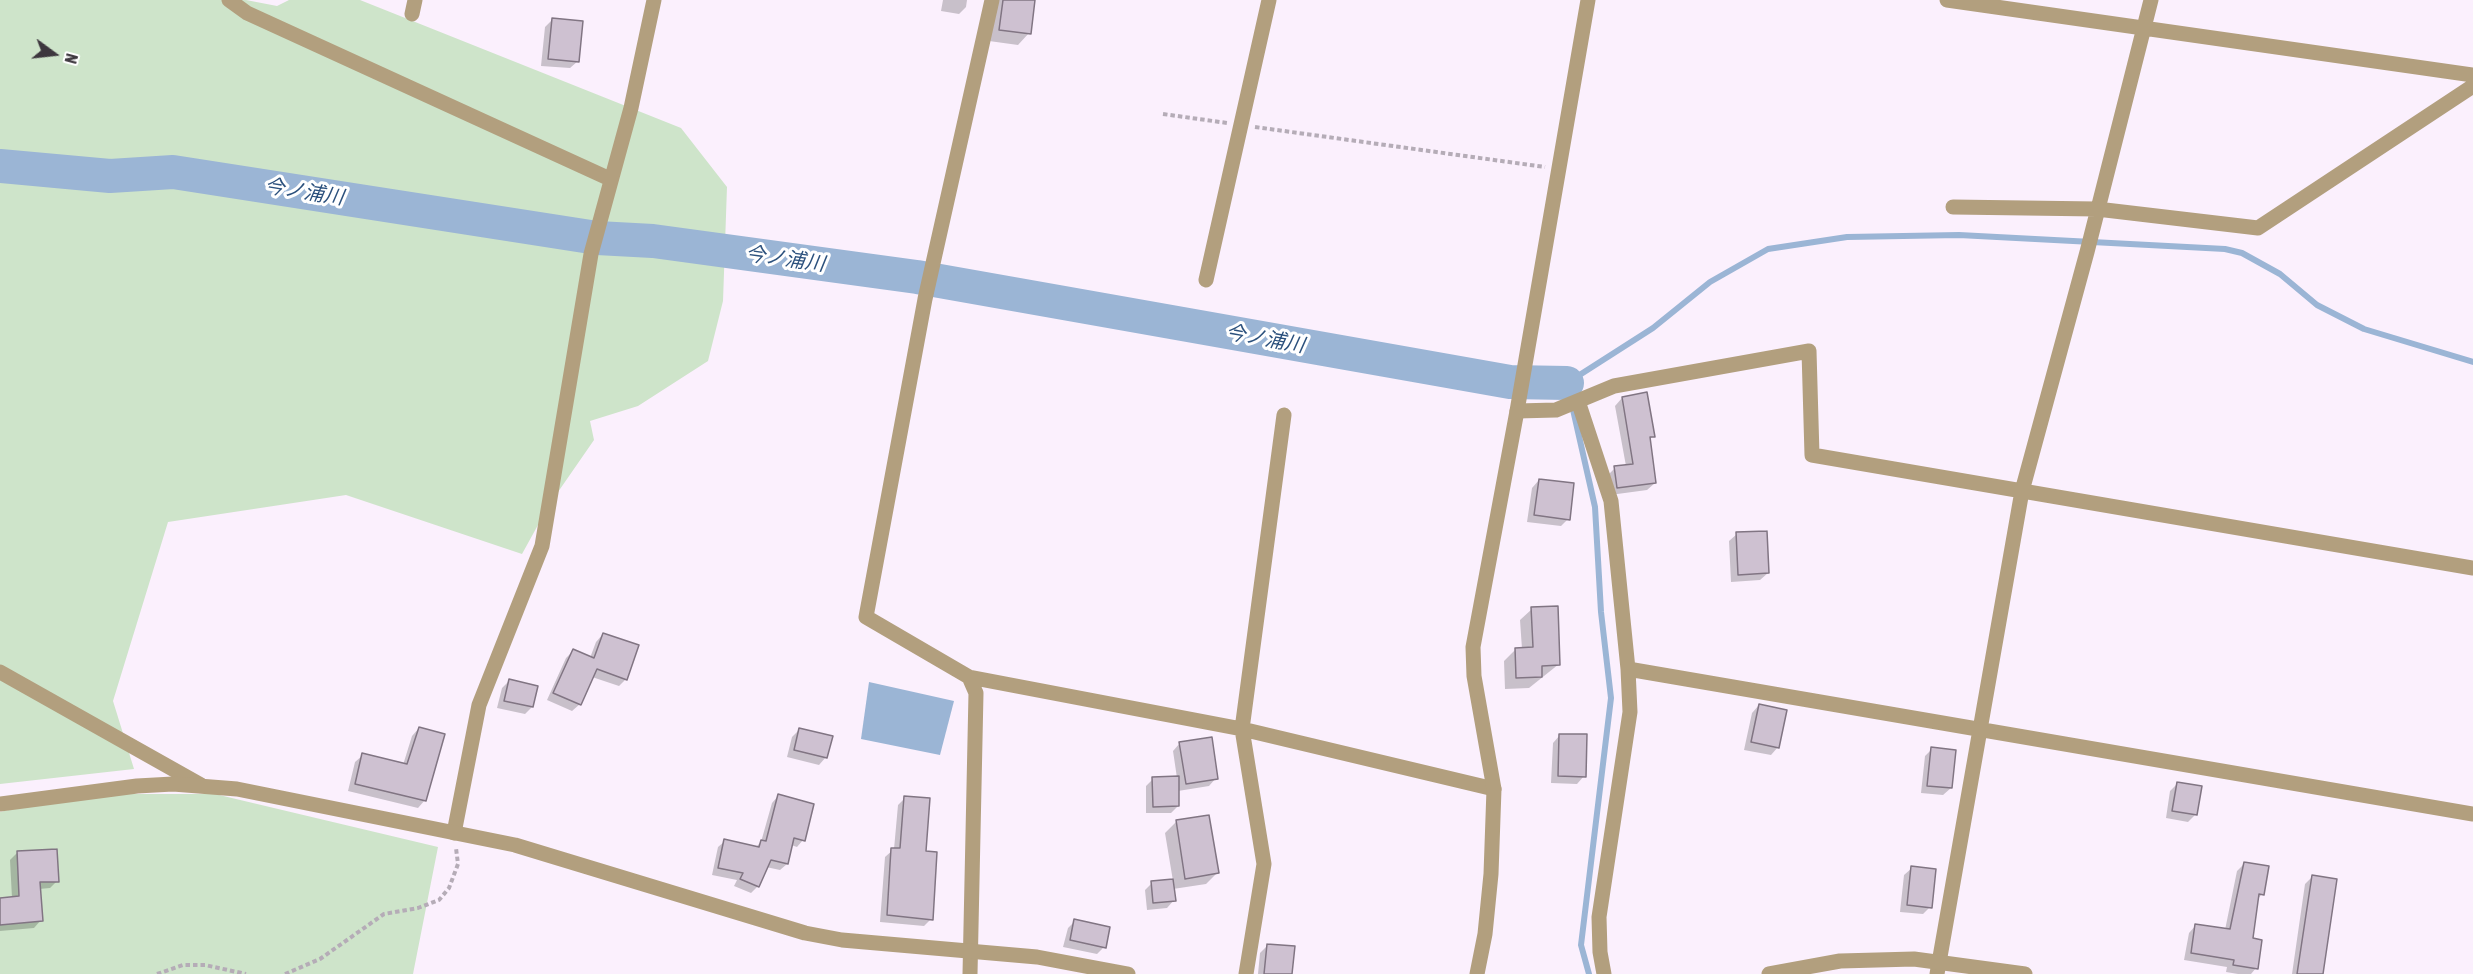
<!DOCTYPE html>
<html>
<head>
<meta charset="utf-8">
<style>
  body { margin:0 }
  #map { position:relative; width:2473px; height:974px; overflow:hidden; background:#fbf0fd; font-family:"Asap Condensed",sans-serif }
  canvas { display:block }
  .north { position:absolute; left:24px; top:24px; width:60px; height:60px; -webkit-text-stroke:4px #fff; paint-order:stroke; rotate:105deg; font-size:16px; font-weight:700; line-height:24px; text-align:center; color:#3d373e }
  .north::after { content:''; display:block; margin:auto; width:21px; height:27px; background:#3d373e; clip-path:polygon(50% 0,100% 100%,50% 72%,0 100%) }
</style>
</head>
<body>
<div id="map">
<canvas width="2473" height="974"></canvas>
<div class="north">N</div>
</div>
<script>
const ctx = document.querySelector('canvas').getContext('2d');
ctx.lineJoin = 'round';
function fillPath(path, color) { ctx.fillStyle = color; ctx.fill(path, 'evenodd'); }
const poly = rows => new Path2D(rows.map(r => 'M' + r).join(''));
function stroke(path, color, width, dash) { ctx.strokeStyle = color; ctx.lineWidth = width; ctx.lineCap = dash ? 'butt' : 'round'; ctx.setLineDash(dash || []); ctx.stroke(path); }
function label(font, color, halo, rows, align = 'center') {
  ctx.font = font + ' "Asap Condensed","Noto Sans JP",sans-serif'; ctx.lineWidth = 6; ctx.setLineDash([]); ctx.textBaseline = 'middle'; ctx.strokeStyle = halo; ctx.fillStyle = color; for (const [text, x, y, turn = 0] of rows) {
    ctx.save(); ctx.translate(x, y); ctx.rotate((+turn || 0) * Math.PI / 180); ctx.textAlign = isNaN(turn) ? turn : align; if (halo) ctx.strokeText(text, 0, 0); ctx.fillText(text, 0, 0); ctx.restore();
  }
}
fillPath(poly([
  [0,0,246,0,277,6,289,0,360,0,681,128,727,187,723,301,708,361,638,406,590,421,594,440,549,505,522,554,346,495,168,522,113,701,134,769,0,784],
  [74,794,215,794,438,847,413,974,0,974,0,812]
]), '#cee4ca');
fillPath(poly([
  [869,682,954,701,940,755,861,739]
]), '#9bb5d5');
fillPath(poly([
  [943,0,967,0,966,7,959,14,941,11],
  [994,0,1034,0,1029,33,1018,45,989,41],
  [552,20,578,61,570,68,541,66,545,27],
  [1622,398,1653,436,1649,440,1655,483,1647,490,1610,495,1608,475,1615,468,1626,466,1615,406],
  [1539,480,1568,519,1561,526,1527,522,1532,488],
  [1737,534,1768,573,1760,580,1731,582,1729,541],
  [1532,609,1559,664,1529,688,1505,689,1504,661,1515,650,1522,649,1520,620],
  [603,634,626,679,619,686,592,677,580,704,572,711,547,700,566,658,573,651,590,658,596,642],
  [509,681,532,707,525,714,497,708,502,688],
  [1759,705,1778,747,1771,755,1744,750,1752,713],
  [419,728,425,800,418,808,348,791,355,762,363,755,403,765,412,736],
  [800,729,826,757,819,765,787,757,792,737],
  [1560,735,1584,776,1577,784,1551,783,1553,743],
  [1180,743,1216,778,1209,786,1178,791,1178,806,1171,813,1146,813,1146,786,1153,779,1177,778,1173,751],
  [1932,749,1951,788,1943,795,1921,793,1925,756],
  [2177,784,2196,814,2188,822,2166,818,2170,791],
  [778,796,803,840,797,847,791,845,787,864,780,870,766,867,758,886,751,893,734,886,737,880,712,875,718,847,725,841,756,847,761,842,772,803],
  [905,798,925,852,931,919,924,926,880,922,885,857,894,849,898,805],
  [1176,822,1217,873,1206,884,1173,889,1174,900,1167,908,1147,910,1145,890,1152,883,1173,881,1165,833],
  [18,852,57,881,50,888,39,889,41,920,34,928,0,931,0,899,12,898,10,860],
  [2244,864,2262,894,2257,900,2251,940,2256,968,2251,974,2238,974,2226,972,2227,967,2184,960,2189,933,2196,925,2225,930,2237,871],
  [1912,868,1930,907,1923,914,1900,912,1904,875],
  [2312,877,2316,974,2292,974,2305,884],
  [1075,921,1104,947,1097,954,1063,947,1068,928],
  [1268,945,1291,974,1258,974,1260,953]
]), '#0003');
stroke(poly([
  [1589,974,1581,945,1611,698,1601,612,1595,507,1567,383,1653,328,1710,282,1768,249,1847,237,1959,235,2225,249,2242,253,2280,274,2317,305,2364,329,2473,362]
]), '#9bb5d5', 6);
stroke(poly([
  [0,166,110,176,173,172,597,238,653,241,917,277,1510,382,1567,383]
]), '#9bb5d5', 34);
const building = poly([
  [1003,0,1035,0,1031,34,999,30,1003,0],
  [552,18,583,21,579,62,548,59,552,18],
  [1647,392,1655,437,1650,437,1656,483,1617,488,1614,466,1633,464,1622,397,1647,392],
  [1539,479,1574,483,1570,520,1534,515,1539,479],
  [1767,531,1769,573,1738,575,1736,532,1767,531],
  [1558,606,1560,665,1542,666,1542,677,1516,678,1515,648,1533,647,1531,607,1558,606],
  [603,633,639,645,627,680,597,669,581,705,553,693,573,649,594,658,603,633],
  [509,679,538,686,533,707,504,701,509,679],
  [1759,704,1787,710,1779,748,1751,742,1759,704],
  [419,727,445,734,426,801,355,784,362,753,407,764,419,727],
  [799,728,833,736,827,758,794,750,799,728],
  [1559,734,1587,734,1586,777,1558,776,1559,734],
  [1212,737,1218,779,1186,784,1179,742,1212,737],
  [1931,747,1956,750,1952,788,1927,786,1931,747],
  [1179,776,1179,806,1153,807,1152,777,1179,776],
  [2177,782,2202,786,2197,815,2172,811,2177,782],
  [778,794,814,804,805,841,794,838,788,864,771,860,759,887,740,879,743,873,718,868,724,839,759,847,761,840,766,841,778,794],
  [904,796,930,798,926,851,937,852,933,920,887,915,891,848,900,848,904,796],
  [1209,815,1219,873,1185,879,1176,820,1209,815],
  [57,849,59,882,40,882,43,921,0,925,0,898,19,896,17,851,57,849],
  [2244,862,2269,866,2264,895,2259,894,2253,938,2262,940,2258,969,2233,965,2234,960,2191,953,2195,924,2230,929,2244,862],
  [1911,866,1936,869,1932,908,1907,905,1911,866],
  [2312,875,2337,879,2323,974,2297,974,2312,875],
  [1173,879,1176,901,1153,903,1151,881,1173,879],
  [1074,919,1110,927,1106,948,1070,940,1074,919],
  [1267,944,1295,946,1292,974,1264,974,1267,944]
]);
fillPath(building, '#cec1d1');
stroke(building, '#817583', 1.5);
stroke(poly([
  [1163,114,1227,123],
  [1255,127,1545,167],
  [157,974,183,965,205,965,246,974],
  [285,974,320,959,384,914,418,908,439,900,449,888,458,864,456,848]
]), '#b5acb7', 4, [4.5, 3]);
stroke(poly([
  [229,0,247,13,610,179],
  [1947,0,2473,75],
  [412,14,415,0],
  [1953,207,2097,209,2258,228,2473,86],
  [1206,280,1269,0],
  [1578,401,1611,501,1628,669,1630,712,1599,917,1600,952,1604,974],
  [1517,411,1556,410,1614,386,1809,351,1812,455,2473,568],
  [1628,669,2473,814],
  [0,672,201,785],
  [969,677,1242,729,1494,789],
  [454,833,479,705,542,546,591,254,631,108,654,0],
  [970,974,976,693,969,677,866,617,925,299,992,0],
  [1246,974,1264,864,1242,729,1284,415],
  [1937,974,2022,491,2087,252,2151,0]
]), '#b29f7e', 15);
stroke(poly([
  [0,804,137,786,173,784,237,789,515,845,805,933,842,940,1037,957,1128,974],
  [1477,974,1485,934,1491,874,1494,789,1474,676,1473,647,1517,411,1588,0],
  [1769,974,1840,961,1914,959,2025,974]
]), '#b29f7e', 15);
label('italic 20px', '#2c517d', '#fff', [
  ["今ノ浦川",304,192,9],
  ["今ノ浦川",785,259,8],
  ["今ノ浦川",1265,339,10]
]);
</script>
</body>
</html>
